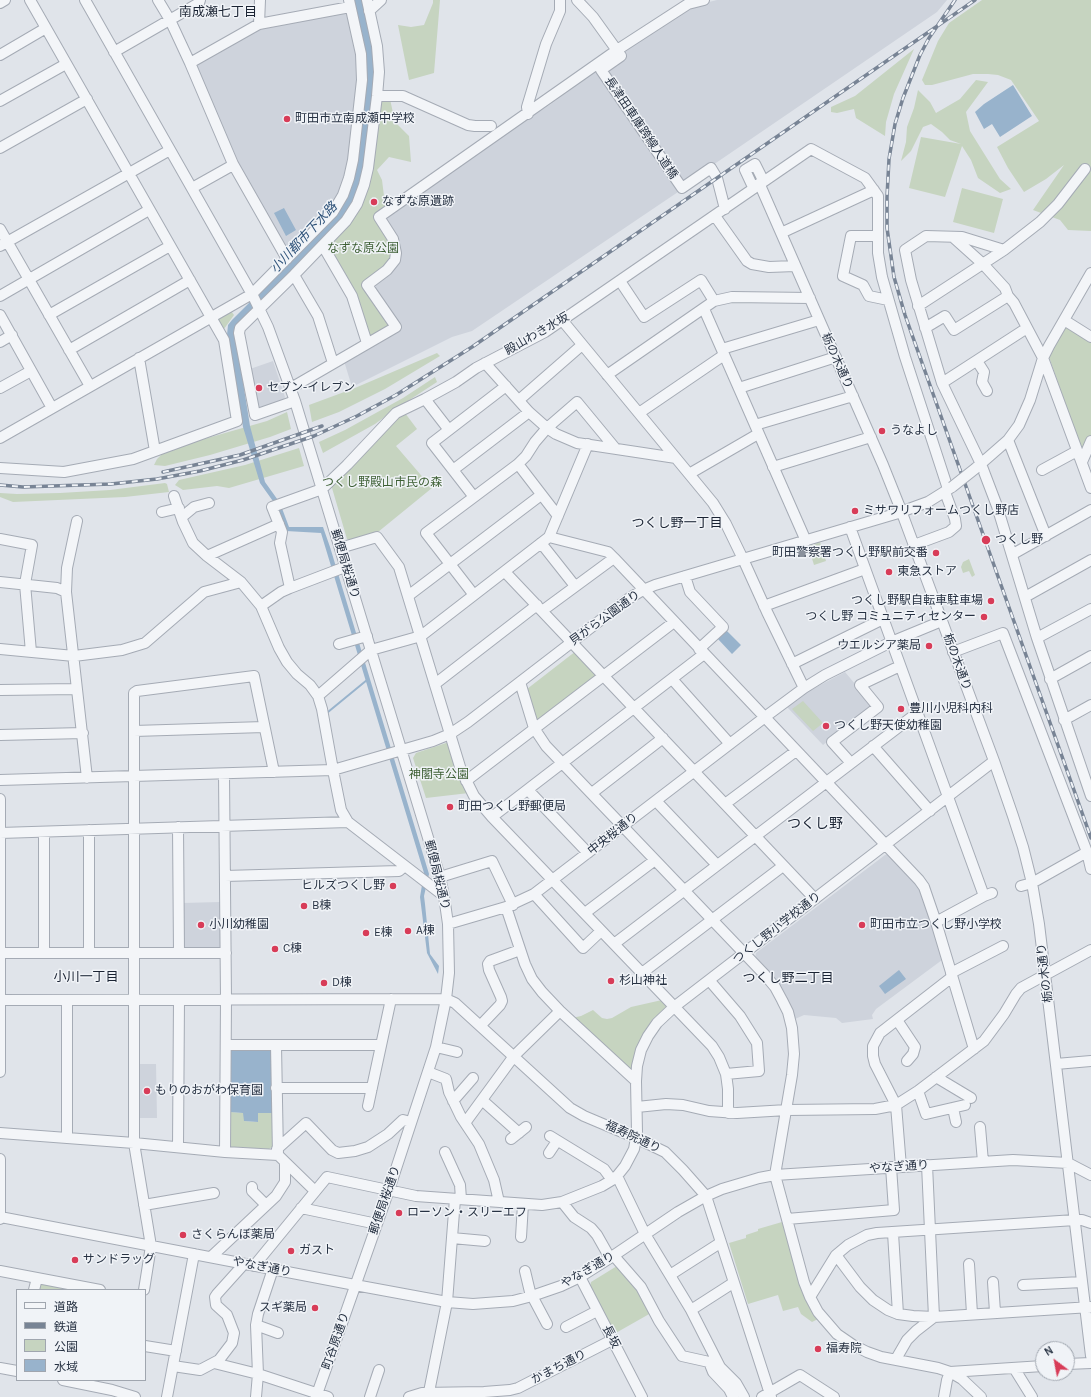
<!DOCTYPE html>
<html>
<head>
<meta charset="utf-8">
<style>
  body { margin:0 }
  #map { position:relative; width:1091px; height:1397px; overflow:hidden; background:#e0e4ea; font-family:Karla,"Noto Sans JP",sans-serif }
  canvas { display:block }
  .legend { position:absolute; left:16px; top:1289px; width:130px; height:92px; box-sizing:border-box; background:#f0f3f7; border:1px solid #a0a6af; margin:0; padding:5px 7px; list-style:none; font-size:12px; color:#273243 }
  .legend li { display:flex; align-items:center; gap:8px; height:20px }
  .legend b { width:20px; border:1px solid #a0a6af }
  .north { position:absolute; left:1035px; top:1341px; width:40px; height:40px; box-sizing:border-box; background:#f0f3f7; border:1px solid #a0a6af; border-radius:50%; rotate:328deg; font-size:11px; font-weight:700; line-height:16px; text-align:center; color:#273243 }
  .north::after { content:''; display:block; margin:auto; width:14px; height:18px; background:#d83c58; clip-path:polygon(50% 0,100% 100%,50% 72%,0 100%) }
</style>
</head>
<body>
<div id="map">
<canvas width="1091" height="1397"></canvas>
<ul class="legend">
<li><b style="height:5px;background:#f3f5f8"></b>道路</li>
<li><b style="height:5px;background:#788495"></b>鉄道</li>
<li><b style="height:11px;background:#c6d4c0"></b>公園</li>
<li><b style="height:11px;background:#98b3cc"></b>水域</li>
</ul>
<div class="north">N</div>
</div>
<script>
const ctx = document.querySelector('canvas').getContext('2d');
ctx.lineJoin = 'round';
function fillPath(path, color) { ctx.fillStyle = color; ctx.fill(path, 'evenodd'); }
const poly = rows => new Path2D(rows.map(r => 'M' + r).join(''));
function stroke(path, color, width, dash) { ctx.strokeStyle = color; ctx.lineWidth = width; ctx.lineCap = dash ? 'butt' : 'round'; ctx.setLineDash(dash || []); ctx.stroke(path); }
function label(font, color, halo, rows, align = 'center') {
  ctx.font = font + ' Karla,"Noto Sans JP",sans-serif'; ctx.lineWidth = 3; ctx.setLineDash([]); ctx.textBaseline = 'middle'; ctx.strokeStyle = halo; ctx.fillStyle = color; for (const [text, x, y, turn = 0] of rows) {
    ctx.save(); ctx.translate(x, y); ctx.rotate((+turn || 0) * Math.PI / 180); ctx.textAlign = isNaN(turn) ? turn : align; if (halo) ctx.strokeText(text, 0, 0); ctx.fillText(text, 0, 0); ctx.restore();
  }
}
fillPath(poly([
  [717,0,947,0,937,12,710,167,678,192,472,331,452,337,352,387,344,361,401,329,375,290,388,214,472,156,551,104,621,52,689,7],
  [344,13,350,16,360,68,349,158,345,177,339,195,330,209,292,251,287,250,245,177,197,67,198,64,259,28],
  [273,361,285,397,282,402,260,410,256,407,250,369],
  [845,672,871,703,871,706,823,745,787,707,807,692],
  [889,854,915,882,923,896,942,960,876,1009,872,1015,873,1019,842,1023,836,1018,804,1015,795,1019,786,996,768,971,755,958,756,953,885,855],
  [220,902,221,948,182,951,182,903],
  [138,1064,156,1064,157,1118,138,1118]
]), '#ced3dc');
fillPath(poly([
  [433,0,440,0,434,73,409,80,398,25,411,27,424,25,433,3],
  [982,0,1091,0,1091,231,1068,230,1060,220,1033,210,1064,165,1046,179,1024,192,1008,168,997,147,1039,121,1011,80,998,75,988,74,973,74,932,85,925,85,922,80,938,41,949,23],
  [914,49,894,94,886,122,885,136,856,118,854,109,837,113,831,112,831,107,855,96],
  [976,80,988,82,966,112,970,131,1000,179,1011,189,1000,193,978,178,971,160,962,146,945,197,909,188,921,137,961,144,950,140,942,132,931,124,923,127,911,151,901,161,906,142,907,127,914,108,918,90,930,102,936,113,960,99],
  [381,99,390,99,395,122,409,136,411,162,389,157,377,170,382,180,384,196,391,206,375,217,392,247,390,261,363,285,389,322,387,328,372,337,369,335,329,248,330,243,350,221],
  [962,188,1003,199,994,233,953,222],
  [231,311,234,315,224,329,221,327,217,318],
  [1066,325,1091,341,1091,435,1085,449,1081,448,1049,357],
  [437,353,440,356,385,389,339,412,312,422,309,405,355,388],
  [435,377,437,382,394,410,375,424,323,453,319,442,345,430,403,398],
  [287,412,291,429,270,437,210,455,165,466,154,465,157,459,162,454,197,441,267,421],
  [405,413,417,429,396,446,432,488,378,532,350,541,347,539,332,488,332,485,397,418],
  [299,448,304,466,229,488,217,486,183,490,175,485,179,480,245,465],
  [165,483,167,484,169,492,125,497,13,502,0,497,0,493,17,494,60,493,110,490],
  [820,542,826,561,814,565,808,546],
  [969,559,975,575,972,577,969,571,963,573,961,567,963,562],
  [576,651,598,675,537,722,527,689],
  [803,701,823,723,813,731,792,709],
  [446,743,449,743,469,793,426,798,413,758,416,753],
  [662,1000,666,1004,666,1008,652,1020,643,1034,636,1049,632,1069,629,1070,572,1018,581,1016,593,1010,602,1018,607,1019,612,1018,631,1007],
  [230,1112,244,1113,244,1121,258,1122,258,1113,272,1113,272,1147,269,1149,231,1147,229,1144],
  [782,1222,799,1282,805,1298,818,1319,812,1322,801,1314,798,1307,783,1311,778,1295,748,1304,729,1243,746,1238,746,1235,758,1231,758,1229],
  [617,1266,639,1290,651,1313,614,1334,590,1287,591,1282],
  [42,1282,67,1287,66,1290,38,1290,39,1284]
]), '#c6d4c0');
fillPath(poly([
  [353,0,362,0,372,43,374,78,363,169,359,188,348,211,333,230,243,320,237,344,250,426,265,482,280,503,289,527,323,527,330,547,429,874,424,896,425,904,430,954,439,966,438,974,427,953,420,897,424,873,321,533,286,531,275,504,260,483,243,427,227,335,228,325,232,320,326,226,340,209,366,58,364,43],
  [1013,85,1032,116,1000,137,992,124,984,129,975,112,984,104],
  [284,208,296,230,286,236,274,213],
  [726,630,741,645,732,654,717,638],
  [899,970,906,979,885,994,879,986],
  [231,1049,269,1049,271,1051,272,1113,258,1113,258,1122,244,1121,243,1113,230,1112,229,1051]
]), '#98b3cc');
stroke(poly([
  [328,712,367,680]
]), '#98b3cc', 2);
const minor = poly([
  [85,0,253,296,268,327,295,401,440,877,444,896,448,924,449,973,446,999,436,1047,389,1190,316,1397],
  [158,0,170,20,190,63,233,164,287,259],
  [577,0,593,17,621,56,601,70,682,188,711,168,717,178,725,209],
  [0,3,5,0],
  [369,11,381,0],
  [259,24,260,0],
  [114,52,199,3,200,0],
  [0,55,46,28],
  [190,63,259,24,350,7],
  [377,96,403,96,468,125,475,126,491,126],
  [0,101,66,64],
  [528,114,527,107,546,44,560,11,560,0],
  [0,148,87,99],
  [755,164,762,178,760,185,752,185,745,170,755,164],
  [760,185,883,465,899,505,994,761,1013,816,1023,847,1032,883,1039,924,1091,1356],
  [192,188,233,165],
  [715,216,747,261,752,264,769,267,795,266],
  [0,229,90,386],
  [781,233,874,190],
  [878,236,851,236,843,276,863,285,869,296,888,300],
  [954,238,983,264,1005,288,1008,296,1014,303,1043,358,1091,488],
  [0,246,170,150],
  [323,246,352,296,367,343],
  [1004,250,962,237,926,236,905,250,911,280,942,383,981,464,997,506,1037,638,1091,796],
  [294,275,318,316,333,363],
  [620,281,644,317,701,280,714,301],
  [0,296,149,210],
  [918,306,1004,250,1040,222,1058,204,1085,169],
  [704,309,806,541],
  [0,315,52,408],
  [49,315,170,246],
  [562,320,713,503,726,524,743,559,767,612,804,688],
  [1064,320,1091,337],
  [925,328,945,316,954,330,1008,296],
  [0,342,12,335],
  [722,349,819,320],
  [69,350,190,280],
  [139,358,155,451],
  [977,361,984,372,982,382,987,391],
  [485,363,529,412,547,428,556,434,577,443,676,458],
  [607,375,714,301,732,297,810,298],
  [942,383,1027,328],
  [0,388,31,371],
  [291,388,396,327,367,285,387,270,395,260,396,253,393,239,379,217,617,50,688,4,704,0],
  [739,388,836,357],
  [425,399,449,430],
  [519,400,582,345],
  [295,401,255,415,239,333,240,328,294,275,346,221,357,204,364,185,368,168,377,96,379,72,377,46,367,0],
  [639,413,724,355],
  [755,425,853,396],
  [0,438,252,294,333,212,343,195,349,178,353,160,362,80,361,54,349,0],
  [1008,440,1046,536],
  [1082,462,1091,441],
  [518,464,558,516],
  [773,467,871,437],
  [0,468,64,472,133,459,237,421,224,340,30,0],
  [976,468,1008,440,1019,425,1030,400,1043,358,1049,346,1091,273],
  [453,470,529,412],
  [1042,470,1077,451],
  [689,474,758,434],
  [174,496,183,522,193,543,207,556,241,582,261,606,279,648,287,662,297,674,310,685,318,696,322,709,333,770,341,810,348,822,444,896],
  [474,497,432,443,506,386],
  [162,512,179,508],
  [182,517,194,507,209,503],
  [77,521,67,568,66,592,87,778],
  [850,527,984,896],
  [549,537,608,552,614,558,919,880,924,887,936,922,974,1049],
  [0,539,32,545,25,584,31,652],
  [541,543,575,586],
  [914,545,949,532,956,526,955,519,945,492],
  [340,548,377,537,399,567,461,770,474,796,492,817,712,1046,719,1057,726,1074,728,1089,728,1113],
  [1013,554,1091,510],
  [207,556,279,524],
  [505,572,815,899],
  [685,576,690,592,723,627,699,649],
  [0,582,57,588,66,592],
  [290,588,280,543,282,532,272,507,322,489,347,465,396,413,425,399,456,382,476,368,545,332,811,149,865,178,878,196,878,253,882,277,905,357,948,489],
  [474,595,426,533,518,464,526,456,535,442,547,428,577,402,615,448],
  [408,596,541,495],
  [1025,597,1091,560],
  [261,606,281,592,290,588,345,567],
  [764,606,865,569],
  [542,611,614,558],
  [1037,638,1091,609],
  [339,644,367,636],
  [0,649,74,656,122,650,145,643,204,592,241,582],
  [953,652,1003,633,1087,852,1091,869],
  [792,664,883,619],
  [672,679,730,744],
  [1050,679,1091,656],
  [520,682,534,728,546,746,765,975,775,987,782,1000,788,1012,792,1028,794,1054,792,1075,775,1175,804,1282,810,1297,818,1312,837,1334,853,1345,867,1352,881,1357,938,1368,950,1372,962,1379,981,1397],
  [435,684,537,605],
  [0,690,77,689],
  [318,696,371,650,421,636,549,537,588,444],
  [1064,720,1091,705],
  [134,731,264,727],
  [0,735,83,733],
  [873,746,930,811],
  [851,763,832,742,878,707,860,685,900,666],
  [224,774,226,999,225,1152],
  [0,780,333,770,433,741,450,734,468,722,628,599,643,590,655,585,895,514,928,502,952,487],
  [466,781,674,622],
  [528,790,588,853],
  [592,793,663,738],
  [0,799,0,1072],
  [656,801,717,865],
  [725,804,796,751],
  [492,817,704,654],
  [178,827,179,953],
  [89,830,89,953],
  [44,832,44,953],
  [0,833,348,822],
  [225,876,399,871,405,866],
  [440,877,492,861,513,905],
  [1021,886,1032,883,1087,852],
  [534,894,583,948,601,931],
  [506,907,525,964,532,979,542,992,560,1011,636,1081],
  [585,913,655,860],
  [936,922,984,896,992,893],
  [448,924,506,907,534,894,769,714,804,688,825,675,891,642,937,623],
  [614,944,917,713],
  [0,953,226,953],
  [642,973,783,866],
  [951,973,1003,946],
  [709,980,740,1016,757,1043,759,1071,726,1074],
  [0,1000,446,999,455,1003,570,1108,584,1116,636,1138,665,1152,683,1170,706,1196,771,1397],
  [897,1020,915,1047,913,1054,907,1061],
  [481,1025,500,1005,502,1001,501,997,489,970,488,964,490,961,520,950],
  [226,1045,381,1045],
  [276,1045,278,1155,315,1191],
  [436,1047,457,1052],
  [1056,1064,1091,1061],
  [428,1072,446,1079,449,1092,461,1117,479,1144,494,1180,499,1202],
  [936,1077,971,1098],
  [276,1088,372,1088],
  [918,1091,926,1114,965,1105],
  [482,1100,519,1133],
  [453,1101,473,1078],
  [368,1106,391,999],
  [637,1107,666,1104,683,1105,709,1111,737,1113,787,1110,875,1109,896,1105,918,1091,984,1041,1004,1014,1016,994,1021,988,1091,950],
  [953,1108,956,1122],
  [465,1123,514,1056,560,1011],
  [980,1127,983,1162],
  [0,1133,134,1143,225,1152,278,1155],
  [550,1136,604,1169,612,1180],
  [67,1138,67,1000],
  [511,1139,526,1127],
  [178,1147,179,1000],
  [277,1149,306,1123,332,1150,338,1153,355,1151,368,1147,388,1134,403,1120,411,1122],
  [445,1152,460,1185,461,1199],
  [549,1153,557,1141],
  [0,1159,0,1219],
  [901,1167,896,1105,875,1064,873,1056,873,1046,880,1033,952,977],
  [617,1176,645,1234,691,1310,720,1367,736,1383,744,1397],
  [252,1187,252,1191,266,1205],
  [562,1202,574,1217,591,1228,597,1235,610,1258],
  [144,1205,214,1193],
  [301,1208,377,1224],
  [0,1217,355,1285,447,1302,473,1304,513,1301,532,1296,561,1286,580,1277,610,1258,678,1212,706,1196,722,1189,759,1178,775,1175,1013,1160,1068,1163,1091,1175],
  [787,1219,894,1210,891,1167],
  [893,1233,898,1314],
  [521,1237,523,1204],
  [452,1238,485,1241],
  [836,1255,860,1287,873,1300,888,1310,898,1314,913,1316,934,1317,1091,1307],
  [614,1256,641,1287,659,1321,682,1356,709,1362,713,1372,729,1389,733,1397],
  [211,1257,276,1196,285,1182,285,1163],
  [969,1264,972,1314],
  [254,1266,327,1177,416,1196,542,1205,562,1202,602,1186,612,1180,617,1176,625,1166,634,1149,637,1132,636,1081,637,1066,641,1050,648,1036,657,1023,674,1007,994,761],
  [0,1271,100,1290],
  [525,1271,530,1292,547,1324],
  [670,1275,720,1243],
  [580,1277,642,1397],
  [993,1282,995,1312],
  [1023,1285,1082,1282],
  [34,1290,37,1278],
  [144,1290,151,1246,134,1143,134,693,137,691,254,676,274,772],
  [810,1297,836,1255,848,1245,867,1235,877,1233,1075,1220,1082,1220,1091,1223],
  [691,1310,733,1283],
  [256,1325,278,1333],
  [566,1327,597,1311],
  [145,1346,176,1351],
  [896,1359,907,1340,916,1331,934,1317,927,1165],
  [214,1363,258,1374,328,1397],
  [1067,1364,1091,1363],
  [173,1366,200,1370,219,1360,232,1343,234,1333,227,1315,216,1305,215,1297,217,1294,244,1264],
  [0,1368,17,1371],
  [1014,1368,1032,1397],
  [63,1380,112,1390,135,1397],
  [429,1392,447,1302,455,1199],
  [167,1397,194,1254],
  [256,1397,258,1374,256,1325,258,1314,273,1269],
  [370,1397,379,1370],
  [409,1397,422,1393,484,1392,510,1390,518,1388,612,1340],
  [762,1397,800,1375,834,1397],
  [944,1397,947,1380,950,1372,1043,1366]
]);
stroke(minor, '#a5abb5', 12);
stroke(minor, '#f3f5f8', 10);
const rail = poly([
  [955,0,929,38,920,55,903,98,895,124,889,159,887,197,887,228,894,277,905,315,1091,838],
  [163,472,240,455,322,426],
  [0,485,23,487,111,484,157,479,200,471,243,460,314,436,357,416,396,395,472,347,975,0]
]);
stroke(rail, '#788495', 3.5);
stroke(rail, '#f0f3f7', 2, [6]);
const minorBridge = poly([
  [952,487,976,468]
]);
stroke(minorBridge, '#a5abb5', 12, []);
stroke(minorBridge, '#f3f5f8', 10);
for (const [x, y, r, color] of [
  [287,119,4,"#d83c58"],
  [374,202,4,"#d83c58"],
  [259,388,4,"#d83c58"],
  [882,431,4,"#d83c58"],
  [855,511,4,"#d83c58"],
  [986,540,5,"#d83c58"],
  [936,553,4,"#d83c58"],
  [889,572,4,"#d83c58"],
  [991,601,4,"#d83c58"],
  [984,617,4,"#d83c58"],
  [929,646,4,"#d83c58"],
  [901,709,4,"#d83c58"],
  [826,726,4,"#d83c58"],
  [450,807,4,"#d83c58"],
  [393,886,4,"#d83c58"],
  [304,906,4,"#d83c58"],
  [201,925,4,"#d83c58"],
  [862,925,4,"#d83c58"],
  [408,931,4,"#d83c58"],
  [366,933,4,"#d83c58"],
  [275,949,4,"#d83c58"],
  [611,981,4,"#d83c58"],
  [324,983,4,"#d83c58"],
  [147,1091,4,"#d83c58"],
  [399,1213,4,"#d83c58"],
  [183,1235,4,"#d83c58"],
  [291,1251,4,"#d83c58"],
  [75,1260,4,"#d83c58"],
  [315,1308,4,"#d83c58"],
  [818,1349,4,"#d83c58"]
]) { const dot = new Path2D(); dot.arc(x, y, r, 0, 2 * Math.PI); ctx.fillStyle = color; ctx.fill(dot); stroke(dot, '#f0f3f7', 1.5); }
label('12px', '#273243', '#f0f3f7', [
  ["町田市立南成瀬中学校",295,119],
  ["なずな原遺跡",382,202],
  ["セブン-イレブン",267,388],
  ["うなよし",890,431],
  ["ミサワリフォームつくし野店",863,511],
  ["つくし野",995,540],
  ["町田警察署つくし野駅前交番",928,553,"right"],
  ["東急ストア",897,572],
  ["つくし野駅自転車駐車場",983,601,"right"],
  ["つくし野 コミュニティセンター",976,617,"right"],
  ["ウエルシア薬局",921,646,"right"],
  ["豊川小児科内科",909,709],
  ["つくし野天使幼稚園",834,726],
  ["町田つくし野郵便局",458,807],
  ["ヒルズつくし野",385,886,"right"],
  ["B棟",312,906],
  ["小川幼稚園",209,925],
  ["町田市立つくし野小学校",870,925],
  ["A棟",416,931],
  ["E棟",374,933],
  ["C棟",283,949],
  ["杉山神社",619,981],
  ["D棟",332,983],
  ["もりのおがわ保育園",155,1091],
  ["ローソン・スリーエフ",407,1213],
  ["さくらんぼ薬局",191,1235],
  ["ガスト",299,1251],
  ["サンドラッグ",83,1260],
  ["スギ薬局",307,1308,"right"],
  ["福寿院",826,1349]
], 'left');
label('12px', '#273243', '#f0f3f7', [
  ["長津田車庫跨線人道橋",641,128,56],
  ["殿山わき水坂",537,334,-30],
  ["栃の木通り",837,361,66],
  ["郵便局桜通り",345,564,73],
  ["貝がら公園通り",605,618,-36],
  ["栃の木通り",957,662,70],
  ["中央桜通り",613,834,-38],
  ["郵便局桜通り",437,875,76],
  ["つくし野小学校通り",777,928,-38],
  ["栃の木通り",1045,973,-97],
  ["福寿院通り",633,1137,25],
  ["やなぎ通り",899,1167,-4],
  ["郵便局桜通り",385,1200,-71],
  ["やなぎ通り",262,1267,11],
  ["やなぎ通り",588,1270,-30],
  ["長坂",611,1337,63],
  ["町谷原通り",336,1341,-71],
  ["かまち通り",559,1367,-27]
]);
label('12px', '#3d5f34', '#f0f3f7', [
  ["なずな原公園",363,249],
  ["つくし野殿山市民の森",382,483],
  ["神閣寺公園",439,775]
]);
label('13px', '#1a2333', '#f0f3f7', [
  ["南成瀬七丁目",218,12],
  ["つくし野一丁目",677,523],
  ["小川一丁目",86,977],
  ["つくし野二丁目",788,978]
]);
label('italic 13px', '#2e5279', '#f0f3f7', [
  ["小川都市下水路",304,238,-47]
]);
label('14px', '#1a2333', '#f0f3f7', [
  ["つくし野",815,824]
]);
</script>
</body>
</html>
